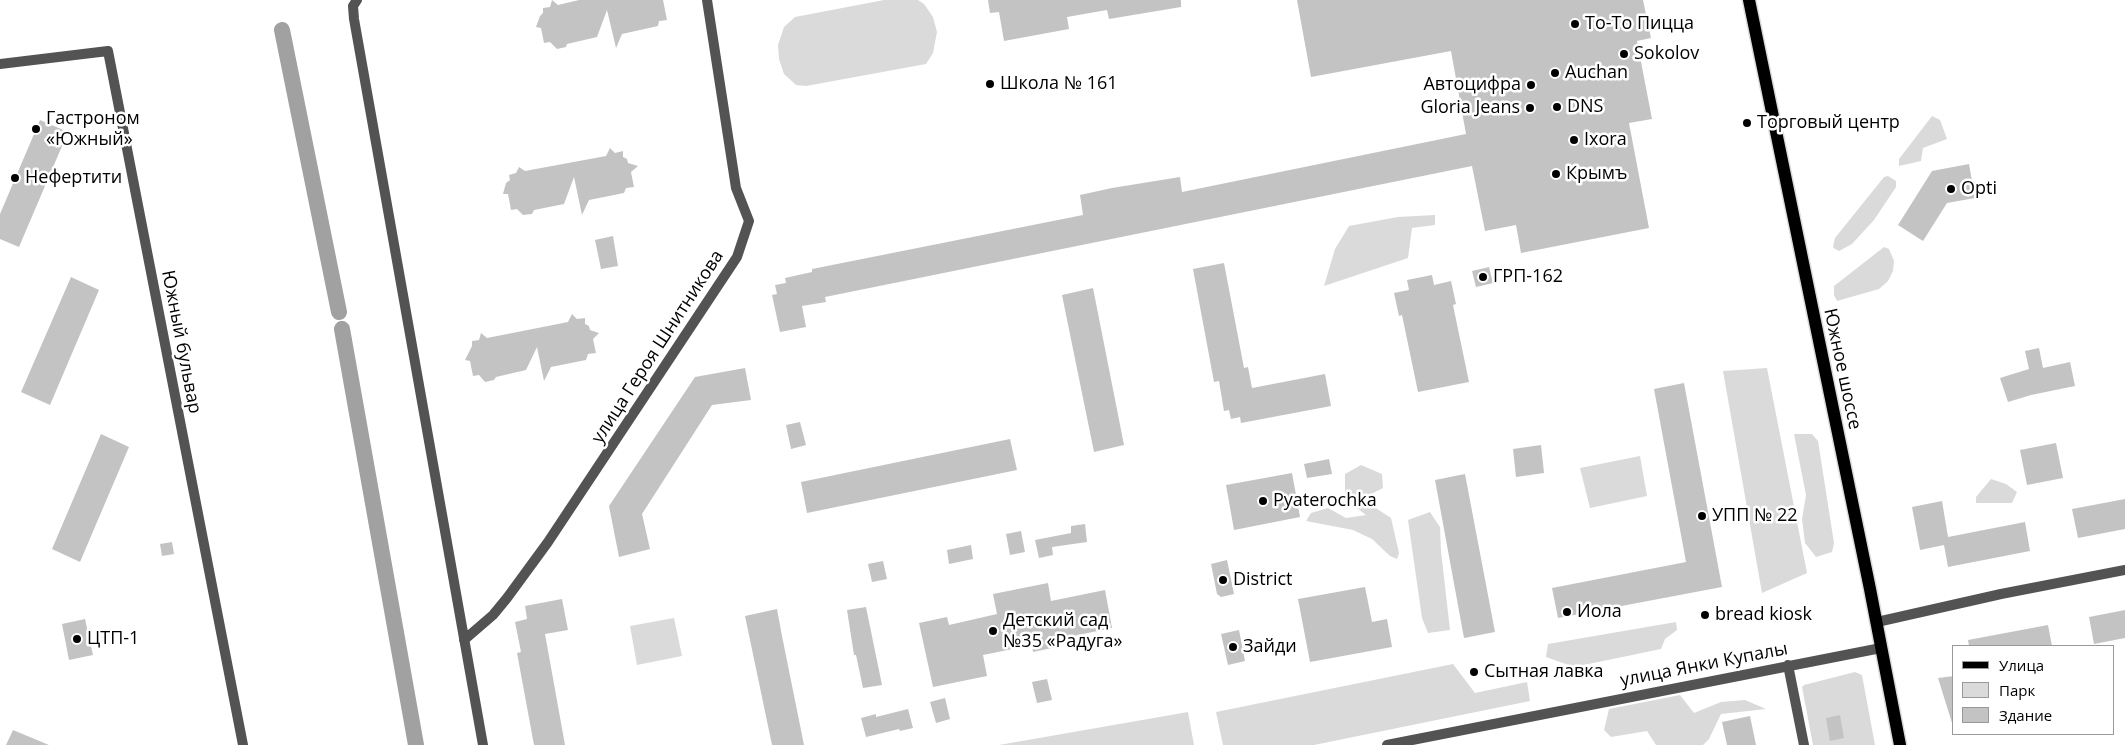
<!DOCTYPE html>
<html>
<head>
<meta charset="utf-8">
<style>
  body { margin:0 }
  #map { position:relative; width:2125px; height:745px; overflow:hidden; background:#fff; font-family:"Open Sans",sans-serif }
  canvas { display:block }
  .legend { position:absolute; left:1952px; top:645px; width:162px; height:90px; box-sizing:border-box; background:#fff; border:1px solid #999; margin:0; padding:6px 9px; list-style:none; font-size:15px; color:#000 }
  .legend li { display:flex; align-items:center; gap:10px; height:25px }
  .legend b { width:25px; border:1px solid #999 }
</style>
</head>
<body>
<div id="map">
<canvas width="2125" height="745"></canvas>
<ul class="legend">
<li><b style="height:6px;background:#000"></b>Улица</li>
<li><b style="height:14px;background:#dadada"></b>Парк</li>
<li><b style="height:14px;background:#c3c3c3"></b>Здание</li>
</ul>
</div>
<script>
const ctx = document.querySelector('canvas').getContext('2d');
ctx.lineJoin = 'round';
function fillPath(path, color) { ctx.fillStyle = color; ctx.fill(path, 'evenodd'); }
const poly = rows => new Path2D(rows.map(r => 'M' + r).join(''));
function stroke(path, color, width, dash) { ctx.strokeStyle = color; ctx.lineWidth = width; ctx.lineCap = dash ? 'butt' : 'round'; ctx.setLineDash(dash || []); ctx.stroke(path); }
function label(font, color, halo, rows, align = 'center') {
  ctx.font = font + ' "Open Sans",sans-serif'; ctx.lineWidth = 5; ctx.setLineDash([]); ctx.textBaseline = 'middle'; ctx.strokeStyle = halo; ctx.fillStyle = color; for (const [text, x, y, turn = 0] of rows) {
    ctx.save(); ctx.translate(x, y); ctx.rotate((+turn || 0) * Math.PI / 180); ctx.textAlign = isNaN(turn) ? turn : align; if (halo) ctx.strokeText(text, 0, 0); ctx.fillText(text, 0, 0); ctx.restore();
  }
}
fillPath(poly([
  [884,0,918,0,924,4,933,17,937,32,933,53,926,64,806,86,796,85,784,74,779,59,778,45,784,27,795,17],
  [1932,116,1940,120,1947,139,1923,148,1921,161,1899,166,1899,159],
  [1888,176,1896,181,1896,187,1874,220,1852,244,1839,251,1835,249,1833,247,1835,238,1884,177],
  [1435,215,1435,225,1412,228,1408,258,1324,286,1335,249,1349,226,1398,217],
  [1884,247,1889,249,1894,261,1893,271,1888,281,1879,289,1837,301,1834,295,1834,286],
  [1767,368,1807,573,1762,593,1723,371],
  [1794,434,1812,434,1818,441,1834,543,1832,552,1816,557,1805,543,1802,519,1806,495],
  [1640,456,1647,496,1590,508,1580,468],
  [1361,465,1382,474,1383,488,1371,494,1371,505,1391,518,1399,553,1397,559,1390,556,1372,539,1353,530,1306,521,1311,513,1328,508,1346,518,1366,515,1345,499,1345,474],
  [1991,479,2006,484,2017,492,2012,503,1976,503,1976,497],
  [1430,512,1440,527,1441,551,1450,630,1428,633,1422,618,1408,520],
  [674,618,682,656,637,665,630,626],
  [1676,622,1677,630,1665,639,1661,649,1574,667,1546,657,1548,644],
  [1453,664,1475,693,1527,682,1530,701,1314,745,1223,745,1216,712],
  [1855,672,1862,675,1875,745,1813,745,1802,687,1804,685],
  [1680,695,1694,713,1721,702,1745,700,1766,709,1721,714,1709,739,1703,745,1656,745,1647,731,1611,737,1604,730,1609,709],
  [1188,712,1194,745,999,745]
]), '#dadada');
stroke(poly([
  [282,30,339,312],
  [342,329,416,745]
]), '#a1a1a1', 16);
fillPath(poly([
  [552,0,558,5,579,0,663,0,667,20,659,21,658,26,622,34,616,48,607,10,597,37,567,44,566,47,557,49,550,42,544,43,541,28,536,27,540,16,543,13,543,8,550,7],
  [988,0,1181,0,1181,7,1109,19,1107,10,1067,17,1069,29,1004,41,999,12,990,13],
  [1297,0,1643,0,1651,38,1637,41,1652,119,1629,123,1649,228,1521,253,1516,225,1485,231,1472,166,825,297,826,302,802,306,806,327,780,332,772,295,777,294,775,285,786,283,785,278,812,272,812,269,1083,215,1080,195,1112,188,1180,177,1182,192,1466,134,1451,51,1311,77],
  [40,120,68,132,19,247,0,239,0,214],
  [610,148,615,153,623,151,623,157,627,159,628,163,638,166,631,172,634,187,626,188,624,193,589,200,582,215,574,177,564,204,534,210,532,214,523,215,517,209,511,210,508,194,503,194,506,183,510,180,509,175,516,173,519,167,525,171,606,156],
  [1969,164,1975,198,1947,203,1923,241,1898,225,1932,171],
  [613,236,618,266,601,269,595,240],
  [1224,263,1244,368,1248,367,1252,388,1325,374,1331,406,1241,423,1240,417,1231,419,1229,410,1224,411,1219,381,1214,382,1193,269],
  [1489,267,1493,283,1476,287,1472,271],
  [1432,275,1434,285,1451,281,1456,304,1453,305,1469,382,1418,392,1402,315,1399,316,1394,293,1409,290,1407,280],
  [71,277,99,290,50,405,21,392],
  [1093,288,1124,445,1094,452,1062,295],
  [572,314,577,319,585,318,585,324,589,326,590,330,599,333,593,339,596,353,588,354,586,360,551,367,544,381,537,347,526,370,496,377,494,380,485,382,479,375,473,376,470,361,465,360,472,346,472,341,479,340,481,333,487,338,568,322],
  [2039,348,2043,368,2070,362,2075,386,2031,395,2008,402,2000,378,2029,369,2025,351],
  [745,368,751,400,712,405,642,514,650,549,619,557,609,506,695,377],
  [1684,383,1722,587,1558,618,1552,588,1686,562,1654,389],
  [800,422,806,445,791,449,786,425],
  [101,434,129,447,80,562,52,549],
  [1010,439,1017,470,807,513,801,482],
  [2056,443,2063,478,2027,485,2020,450],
  [1541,445,1544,473,1516,477,1513,449],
  [1329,459,1332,474,1307,478,1304,464],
  [1292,473,1300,517,1234,530,1226,485],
  [1465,474,1495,632,1464,638,1435,480],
  [2125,499,2125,529,2078,538,2072,509],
  [1942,501,1948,537,2025,522,2030,551,1948,567,1944,545,1920,550,1912,507],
  [1085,524,1087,542,1052,547,1053,555,1039,558,1035,540,1071,533,1071,526],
  [1021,531,1025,552,1010,555,1006,534],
  [172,542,174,554,162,556,160,544],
  [971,545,973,559,949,564,947,550],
  [1227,560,1234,594,1221,597,1217,594,1211,564],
  [883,561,887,579,872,582,868,564],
  [1048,583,1051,601,1105,590,1112,628,1059,639,1061,646,1033,652,1032,645,983,655,987,676,933,687,919,623,947,617,949,625,997,614,993,594],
  [1365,587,1372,622,1387,619,1392,647,1310,662,1298,599],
  [562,599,568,630,545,634,565,745,534,745,517,653,521,652,515,622,527,619,525,606],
  [866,607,882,685,863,688,856,655,854,655,847,610],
  [777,609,782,636,804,745,772,745,745,616],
  [2125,610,2125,638,2094,644,2089,617],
  [85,619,93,655,69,660,62,624],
  [2048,625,2052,646,1969,646,1968,640],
  [1239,630,1245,661,1228,665,1221,634],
  [1954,676,1954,723,1952,723,1938,678],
  [1047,679,1052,700,1037,703,1032,682],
  [945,698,950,719,936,723,930,702],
  [908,709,913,728,900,731,899,729,866,737,861,718,876,714,876,717],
  [1840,715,1844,738,1830,741,1826,718],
  [1750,716,1756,745,1727,745,1722,722],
  [13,730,49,745,6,745]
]), '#c3c3c3');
const primary = poly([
  [1749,0,1870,589,1900,745]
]);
stroke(primary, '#dbdbdb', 15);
stroke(poly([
  [357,0,353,6,354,19,483,745],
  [0,64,108,51,243,745],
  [464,640,493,615,507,598,548,542,737,257,749,221,736,188,707,0],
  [1788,665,1804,745],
  [1387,745,1881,648]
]), '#535353', 10);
stroke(poly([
  [1877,622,2001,594,2125,570]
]), '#535353', 10);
stroke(primary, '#000', 12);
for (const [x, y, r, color] of [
  [1575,24,5,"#000"],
  [1624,54,5,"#000"],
  [1555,73,5,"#000"],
  [990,84,5,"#000"],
  [1531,85,5,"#000"],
  [1557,107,5,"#000"],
  [1530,108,5,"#000"],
  [1747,123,5,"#000"],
  [36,129,5,"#000"],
  [1574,140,5,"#000"],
  [1556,174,5,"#000"],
  [15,178,5,"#000"],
  [1951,189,5,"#000"],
  [1483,277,5,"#000"],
  [1263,501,5,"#000"],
  [1702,516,5,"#000"],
  [1223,580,5,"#000"],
  [1567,612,5,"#000"],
  [1705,615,5,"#000"],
  [993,631,5,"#000"],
  [77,639,5,"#000"],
  [1233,647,5,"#000"],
  [1474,672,5,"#000"]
]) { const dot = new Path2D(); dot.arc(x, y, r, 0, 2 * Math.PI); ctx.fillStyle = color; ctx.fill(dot); stroke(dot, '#fff', 2); }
label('18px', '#000', '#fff', [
  ["То-То Пицца",1585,24],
  ["Sokolov",1634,54],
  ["Auchan",1565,73],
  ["Школа № 161",1000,84],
  ["Автоцифра",1521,85,"right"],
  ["DNS",1567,107],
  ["Gloria Jeans",1520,108,"right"],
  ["Гастроном",46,119],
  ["«Южный»",46,140],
  ["Торговый центр",1757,123],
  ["Ixora",1584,140],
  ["Крымъ",1566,174],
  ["Нефертити",25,178],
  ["Opti",1961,189],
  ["ГРП-162",1493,277],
  ["Pyaterochka",1273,501],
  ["УПП № 22",1712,516],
  ["District",1233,580],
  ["Иола",1577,612],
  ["bread kiosk",1715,615],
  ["Детский сад",1003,621],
  ["№35 «Радуга»",1003,642],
  ["ЦТП-1",87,639],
  ["Зайди",1243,647],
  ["Сытная лавка",1484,672]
], 'left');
label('18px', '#000', '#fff', [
  ["Южный бульвар",181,342,79],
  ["улица Героя Шнитникова",658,347,-57],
  ["Южное шоссе",1842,369,78],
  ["улица Янки Купалы",1704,665,-11]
]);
</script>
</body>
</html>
